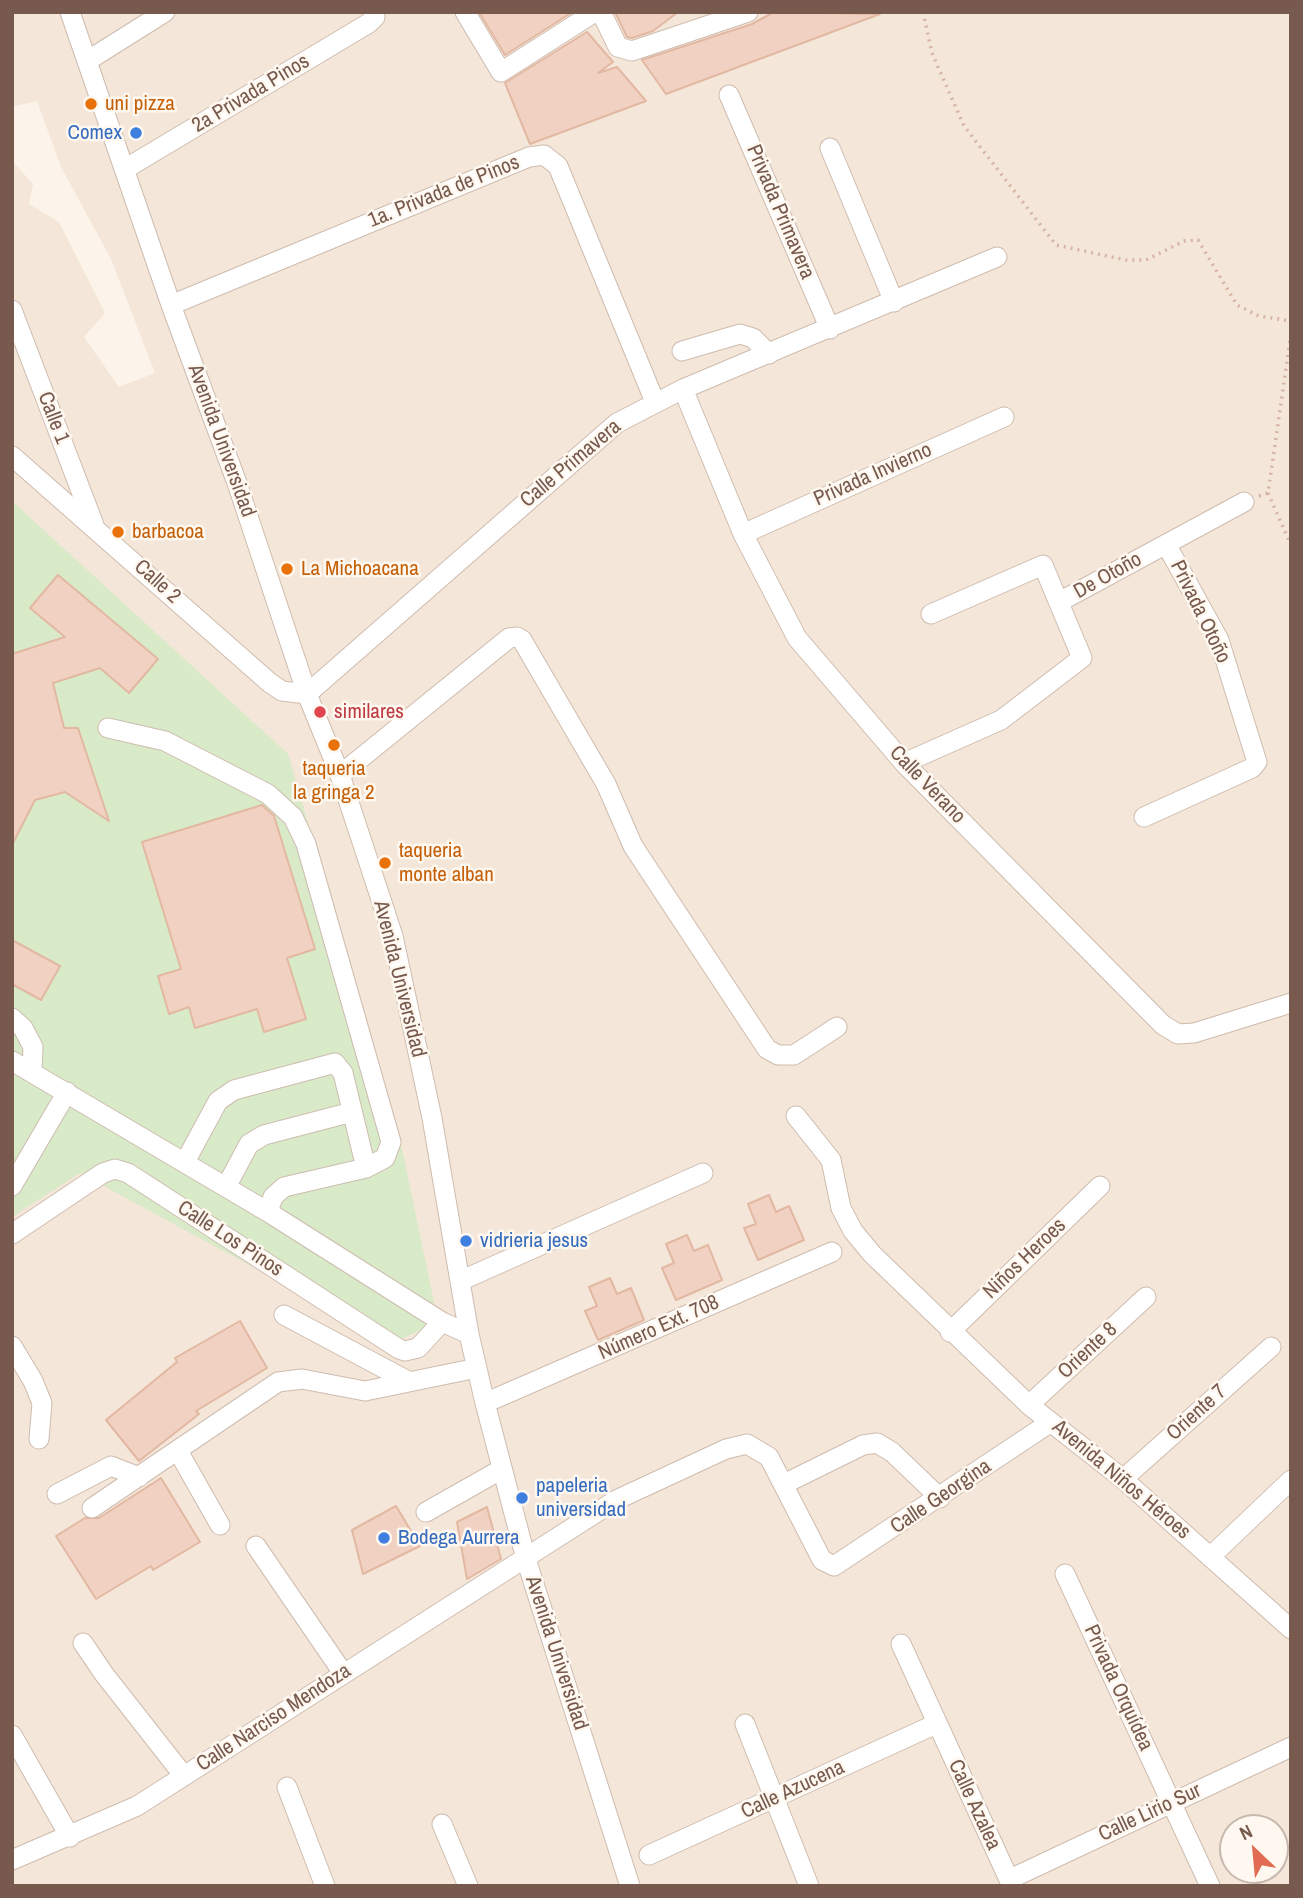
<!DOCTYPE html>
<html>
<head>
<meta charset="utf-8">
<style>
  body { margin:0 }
  #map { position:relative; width:1303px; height:1898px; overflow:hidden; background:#fcf4ea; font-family:"Archivo Narrow",sans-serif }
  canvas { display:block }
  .frame { position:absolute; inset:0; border:14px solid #775a4d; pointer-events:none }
  .north { position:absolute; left:1219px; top:1814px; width:70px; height:70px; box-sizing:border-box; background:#fef8f0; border:2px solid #c8b9af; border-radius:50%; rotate:334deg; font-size:19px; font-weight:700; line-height:28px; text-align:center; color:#775a4d }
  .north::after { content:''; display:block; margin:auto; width:24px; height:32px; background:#e16b53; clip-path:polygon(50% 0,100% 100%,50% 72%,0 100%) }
</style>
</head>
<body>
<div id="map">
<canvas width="1303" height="1898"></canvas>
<div class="frame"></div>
<div class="north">N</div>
</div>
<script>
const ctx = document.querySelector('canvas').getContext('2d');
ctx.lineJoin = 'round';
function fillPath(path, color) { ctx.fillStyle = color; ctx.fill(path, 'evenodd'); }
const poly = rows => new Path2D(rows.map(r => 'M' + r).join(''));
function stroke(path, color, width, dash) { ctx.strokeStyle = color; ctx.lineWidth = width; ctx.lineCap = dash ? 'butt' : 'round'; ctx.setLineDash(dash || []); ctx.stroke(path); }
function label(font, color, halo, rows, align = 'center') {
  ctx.font = font + ' "Archivo Narrow",sans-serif'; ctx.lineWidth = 5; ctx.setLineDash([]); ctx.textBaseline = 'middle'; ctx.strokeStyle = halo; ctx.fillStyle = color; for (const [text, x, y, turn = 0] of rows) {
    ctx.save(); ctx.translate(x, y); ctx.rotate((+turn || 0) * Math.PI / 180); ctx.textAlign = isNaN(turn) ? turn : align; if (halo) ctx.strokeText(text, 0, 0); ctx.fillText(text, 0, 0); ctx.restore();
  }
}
fillPath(poly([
  [12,12,1291,12,1291,1886,12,1886,14,163,33,184,29,204,59,222,105,313,84,337,119,387,155,373,111,259,61,167,37,101,12,107],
  [1233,1828,1275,1828,1275,1870,1233,1870]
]), '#f4e6d8');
fillPath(poly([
  [12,501,288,754,403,1153,438,1322,393,1343,80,1173,12,1217]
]), '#d8eac8');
const building = poly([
  [479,12,571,12,571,13,505,55,479,12],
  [615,12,678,12,653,31,632,38,627,37,615,12],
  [774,12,880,14,666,94,642,60,752,24,774,12],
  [587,32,613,62,598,73,617,67,646,101,530,144,505,83,587,32],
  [58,575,158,659,129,693,100,668,53,683,64,728,78,728,109,821,65,792,35,800,12,845,12,654,65,637,30,608,58,575],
  [262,805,274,816,315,949,287,958,306,1019,264,1032,257,1009,195,1028,189,1007,169,1014,158,976,181,969,142,842,262,805],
  [12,940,60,966,41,1000,12,984,12,940],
  [769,1195,776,1212,789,1206,804,1240,758,1260,744,1228,756,1224,748,1204,769,1195],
  [687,1235,694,1251,708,1245,722,1280,676,1300,662,1268,674,1263,666,1244,687,1235],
  [610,1278,617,1294,631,1288,644,1320,598,1340,585,1311,597,1306,589,1287,610,1278],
  [240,1321,267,1368,196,1411,199,1414,139,1461,106,1420,177,1362,175,1358,240,1321],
  [161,1478,200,1542,153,1570,151,1566,96,1599,56,1536,85,1518,99,1518,161,1478],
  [396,1506,420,1546,363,1574,352,1530,396,1506],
  [487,1507,501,1559,467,1579,457,1522,487,1507]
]);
fillPath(building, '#f1d2c2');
stroke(building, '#e3b8a3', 2);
const minor = poly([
  [70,12,171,305,237,483,307,694,340,775,393,936,432,1118,469,1334,485,1403,526,1559,630,1886],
  [465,12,501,72,595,12],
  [601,12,618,47,632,51,748,12],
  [87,61,165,12],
  [729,95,830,329],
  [830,148,894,302],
  [125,169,369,23,375,17,374,12],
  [171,305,529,157,544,155,558,166,655,402],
  [12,310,94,525],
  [682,351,740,334,753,338,769,354],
  [683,389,743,534,797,638,904,763,1163,1025,1178,1034,1194,1033,1291,1003],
  [12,456,270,683,282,691,307,694,617,423,683,389,997,257],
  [743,534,1004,417],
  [1061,601,1244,502],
  [108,728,165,741,268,794,293,817,306,844,391,1142,385,1158,366,1168,284,1187,273,1197,268,1212],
  [904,763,1001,720,1082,658,1043,565,931,614],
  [340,775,509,638,517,637,522,640,606,784,633,846,767,1049,778,1055,794,1055,837,1027],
  [1144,817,1252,768,1257,762,1219,640,1166,544],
  [12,1018,23,1028,33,1047,32,1072],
  [12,1061,268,1212,442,1322,469,1334],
  [796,1116,831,1160,841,1208,853,1231,872,1254,1029,1405,1123,1479,1291,1629],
  [185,1162,218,1101,234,1090,335,1063,343,1073,366,1168],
  [12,1186,67,1092],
  [226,1187,249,1144,264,1135,352,1112],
  [12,1234,103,1173,115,1169,128,1173,399,1349,405,1351,418,1348,442,1322],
  [460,1281,703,1173],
  [284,1315,406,1380],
  [950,1332,1100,1186],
  [12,1346,33,1381,42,1403,39,1439],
  [485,1403,832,1252],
  [1029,1405,1146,1297],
  [178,1451,220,1525],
  [1123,1479,1271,1347],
  [784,1484,863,1445,877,1443,892,1452,940,1498],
  [57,1494,111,1466,139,1477],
  [92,1508,278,1382,302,1379,365,1391,477,1368],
  [426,1512,502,1469],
  [256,1546,343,1673],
  [1210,1557,1291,1480],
  [1065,1574,1210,1886],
  [83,1643,104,1674,184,1776],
  [901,1644,1012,1886],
  [745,1724,809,1886],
  [12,1735,70,1837],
  [287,1787,325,1886],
  [442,1824,468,1886],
  [649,1855,936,1724],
  [12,1860,137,1806,616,1500,726,1449,747,1444,769,1457,822,1560,834,1566,1051,1422],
  [1010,1879,1291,1747]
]);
stroke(minor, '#cebcaf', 21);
stroke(poly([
  [923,12,932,53,964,126,1056,245,1126,260,1146,260,1184,241,1198,240,1237,305,1259,316,1291,321],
  [1268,493,1291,545],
  [1259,496,1268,493,1291,334]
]), '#d6b5a5', 3.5, [2, 5]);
stroke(minor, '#fff', 19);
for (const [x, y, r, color] of [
  [91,104,7,"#e8710a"],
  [136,133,7,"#3f7fe0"],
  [118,532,7,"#e8710a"],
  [287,569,7,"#e8710a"],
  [320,712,7,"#e0444e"],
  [334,745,7,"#e8710a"],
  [385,863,7,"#e8710a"],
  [466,1241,7,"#3f7fe0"],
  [522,1498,7,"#3f7fe0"],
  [384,1538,7,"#3f7fe0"]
]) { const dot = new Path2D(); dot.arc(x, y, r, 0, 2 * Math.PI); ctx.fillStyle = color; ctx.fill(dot); stroke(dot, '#fef8f0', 2.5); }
label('21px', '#775a4d', '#fef8f0', [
  ["2a Privada Pinos",251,94,-31],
  ["1a. Privada de Pinos",444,192,-22],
  ["Privada Primavera",780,212,67],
  ["Calle 1",53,418,69],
  ["Avenida Universidad",221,441,70],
  ["Calle Primavera",571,464,-40],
  ["Privada Invierno",873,475,-24],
  ["De Otoño",1108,576,-29],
  ["Calle 2",157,582,42],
  ["Privada Otoño",1200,612,64],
  ["Calle Verano",927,785,46],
  ["Avenida Universidad",399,979,76],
  ["Calle Los Pinos",230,1239,33],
  ["Niños Heroes",1025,1259,-44],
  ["Número Ext. 708",659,1328,-24],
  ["Oriente 8",1088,1351,-43],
  ["Oriente 7",1197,1413,-42],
  ["Avenida Niños Héroes",1121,1480,40],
  ["Calle Georgina",941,1497,-34],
  ["Avenida Universidad",556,1653,72],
  ["Privada Orquídea",1118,1688,65],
  ["Calle Narciso Mendoza",274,1718,-33],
  ["Calle Azucena",793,1790,-25],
  ["Calle Azalea",974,1805,65],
  ["Calle Lirio Sur",1150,1813,-25]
]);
label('21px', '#c56008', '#fef8f0', [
  ["uni pizza",105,104],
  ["barbacoa",132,532],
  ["La Michoacana",301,569],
  ["taqueria",334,769,"center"],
  ["la gringa 2",334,793,"center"],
  ["taqueria",399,851],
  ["monte alban",399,875]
], 'left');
label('21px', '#366cbe', '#fef8f0', [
  ["Comex",122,133,"right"],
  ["vidrieria jesus",480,1241],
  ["papeleria",536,1486],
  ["universidad",536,1510],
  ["Bodega Aurrera",398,1538]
], 'left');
label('21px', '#be3a42', '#fef8f0', [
  ["similares",334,712]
], 'left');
</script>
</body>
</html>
